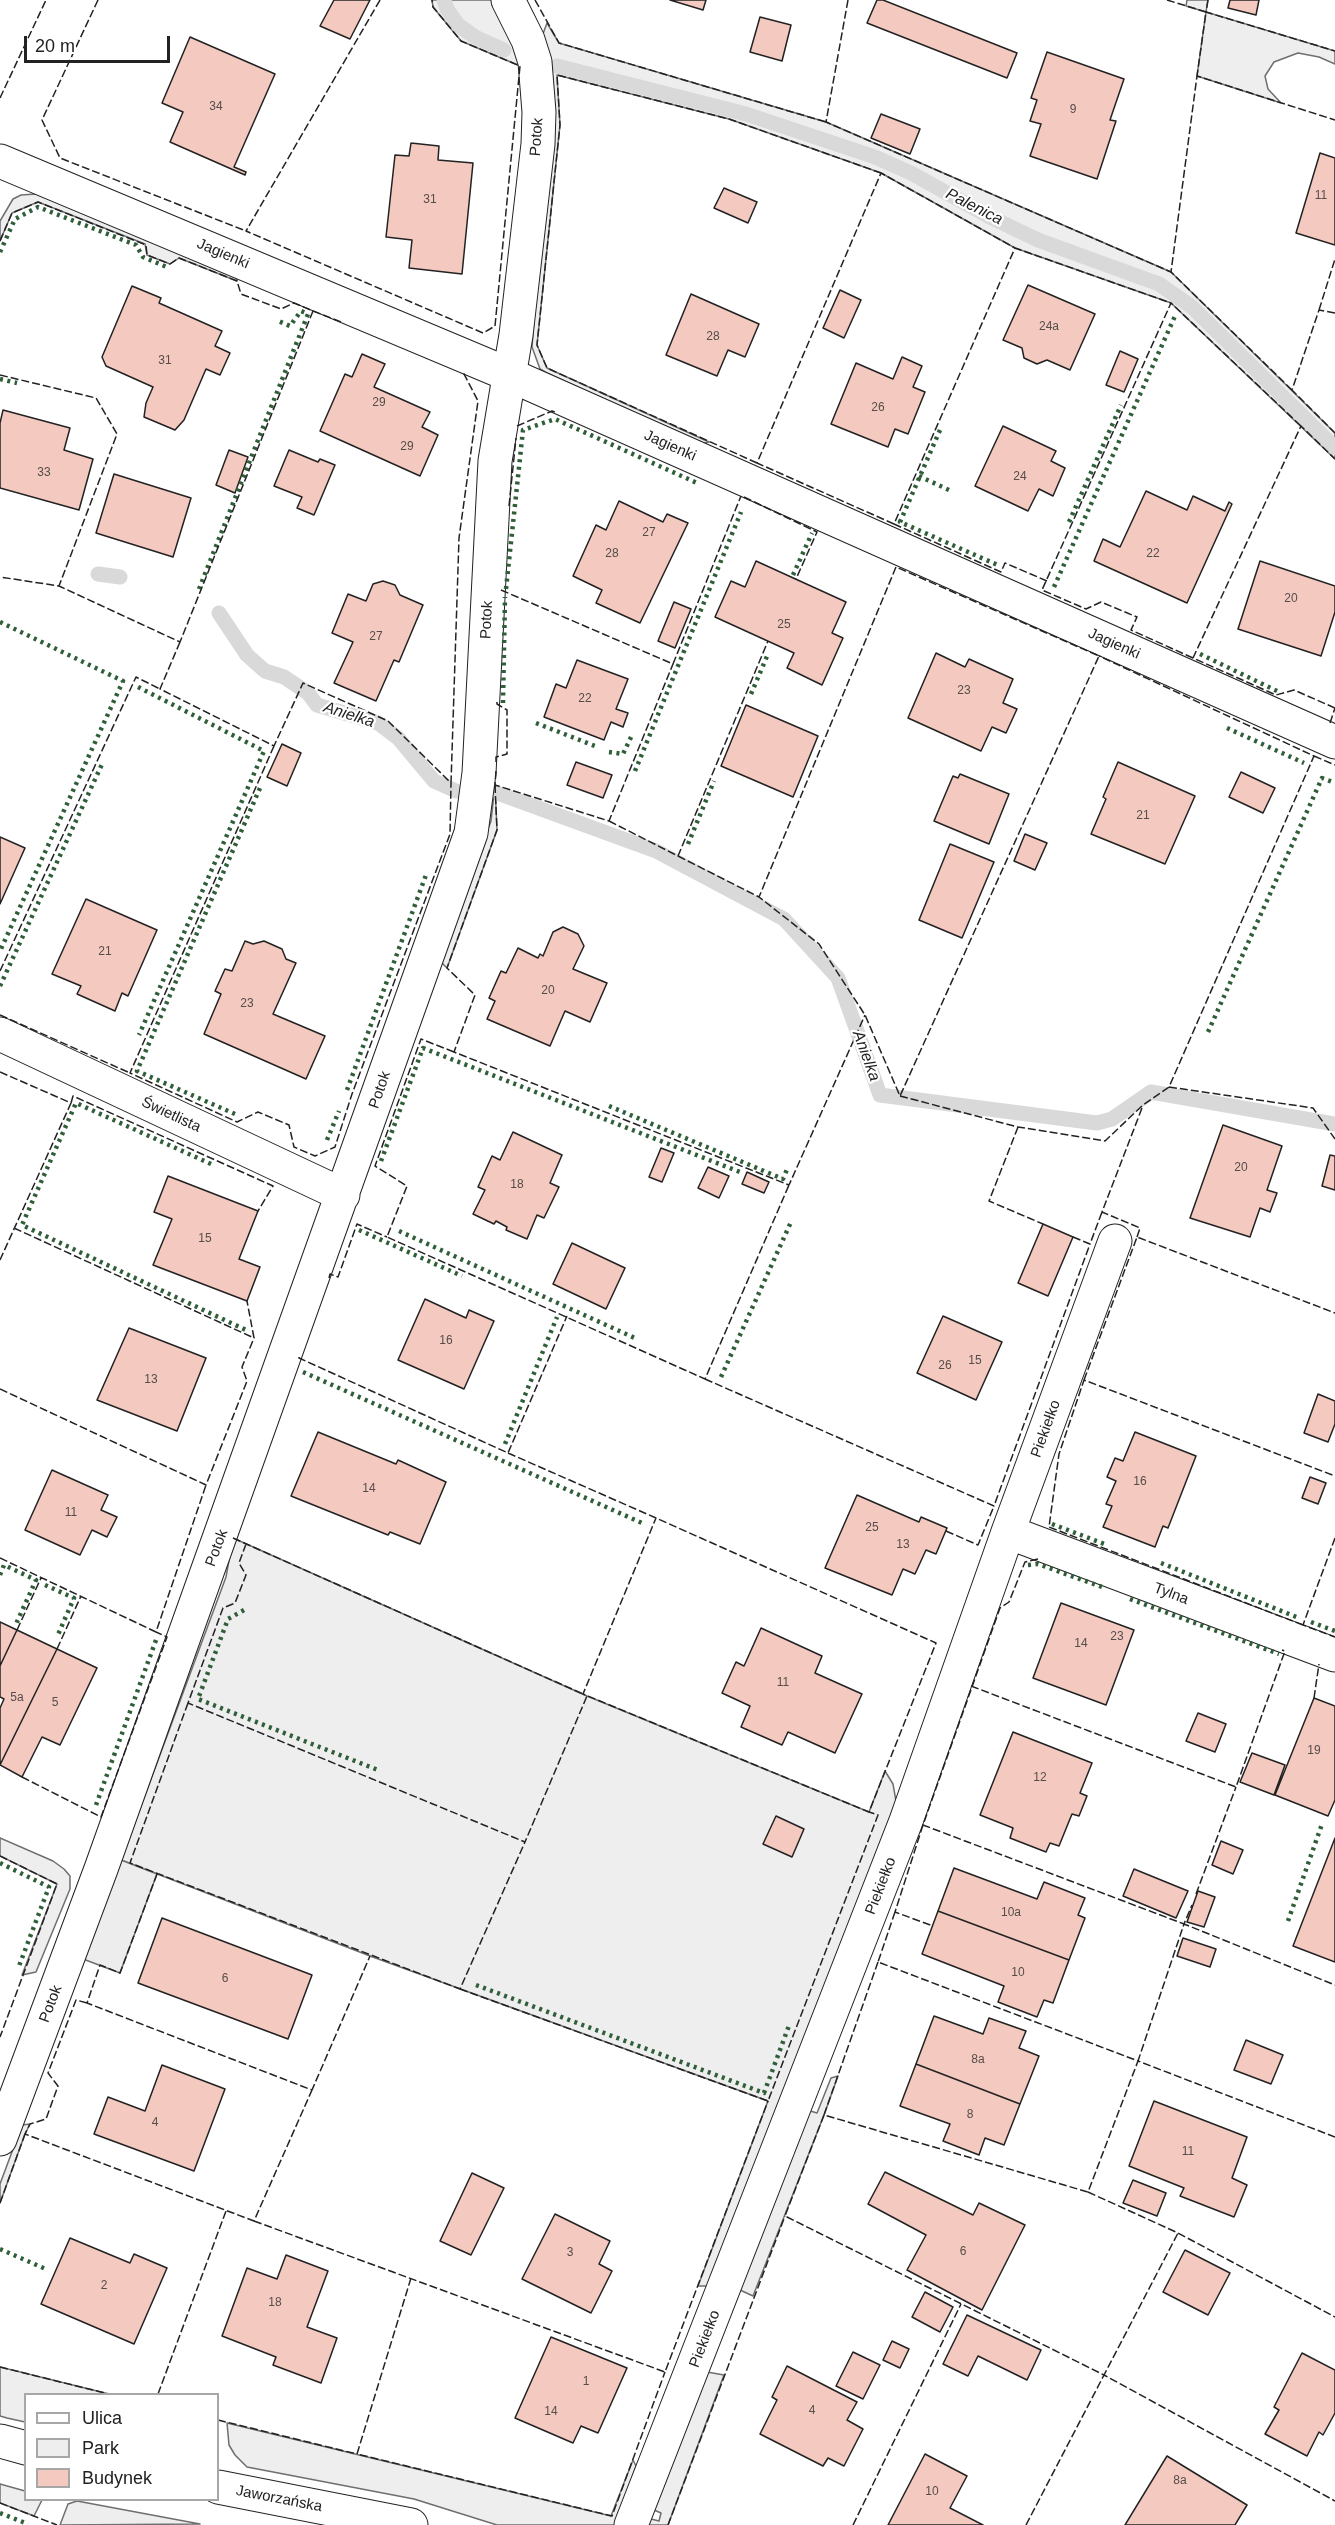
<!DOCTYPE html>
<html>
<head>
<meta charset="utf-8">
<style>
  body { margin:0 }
  #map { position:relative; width:1335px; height:2525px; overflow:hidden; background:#fff; font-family:Helvetica,sans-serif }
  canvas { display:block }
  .legend { position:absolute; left:24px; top:2393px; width:195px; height:108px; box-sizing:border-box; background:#fff; border:2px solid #a7a7a7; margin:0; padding:8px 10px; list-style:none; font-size:18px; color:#222 }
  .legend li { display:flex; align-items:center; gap:12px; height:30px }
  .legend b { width:30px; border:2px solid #a7a7a7 }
  .scale { position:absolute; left:24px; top:36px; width:146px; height:27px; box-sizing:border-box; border:3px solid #222; border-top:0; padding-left:8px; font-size:18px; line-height:21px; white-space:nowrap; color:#222; -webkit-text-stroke:4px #fff; paint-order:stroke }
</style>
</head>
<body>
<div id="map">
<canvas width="1335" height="2525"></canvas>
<ul class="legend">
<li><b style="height:8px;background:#fff"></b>Ulica</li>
<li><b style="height:16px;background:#eee"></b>Park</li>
<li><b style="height:16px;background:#f3c9c0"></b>Budynek</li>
</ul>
<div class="scale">20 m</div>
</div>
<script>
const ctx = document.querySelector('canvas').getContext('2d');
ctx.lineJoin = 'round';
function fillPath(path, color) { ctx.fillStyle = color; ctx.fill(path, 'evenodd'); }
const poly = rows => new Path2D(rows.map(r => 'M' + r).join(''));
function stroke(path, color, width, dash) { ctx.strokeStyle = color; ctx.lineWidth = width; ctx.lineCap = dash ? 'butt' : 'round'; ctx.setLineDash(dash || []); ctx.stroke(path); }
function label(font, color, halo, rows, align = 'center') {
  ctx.font = font + ' Helvetica,sans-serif'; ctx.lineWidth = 4.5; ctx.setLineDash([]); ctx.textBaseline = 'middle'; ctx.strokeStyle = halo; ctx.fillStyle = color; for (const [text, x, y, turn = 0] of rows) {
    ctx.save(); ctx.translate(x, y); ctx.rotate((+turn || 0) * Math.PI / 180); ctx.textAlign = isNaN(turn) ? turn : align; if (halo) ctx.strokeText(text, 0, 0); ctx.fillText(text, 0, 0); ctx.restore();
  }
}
const green = poly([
  [432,0,491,0,514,41,520,66,461,41,433,7,432,0],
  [1187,0,1208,0,1206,12,1335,51,1335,64,1319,57,1298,53,1274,62,1265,76,1268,89,1281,103,1197,76,1206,12,1186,6,1187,0],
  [547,23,559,43,826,122,1171,272,1335,433,1335,459,1171,303,1015,248,881,173,729,119,557,75,560,125,537,345,547,368,709,442,700,444,547,373,540,369,532,347,537,281,540,42,547,23],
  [36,194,236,274,237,281,179,258,170,264,147,255,145,244,38,202,12,213,0,241,0,221,13,199,21,195,36,194],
  [495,785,497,830,447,968,440,961,491,821,495,785],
  [233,1538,587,1696,869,1812,885,1771,893,1784,896,1801,713,2286,698,2286,768,2101,370,1956,121,1860,226,1577,233,1538],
  [0,1838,53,1861,64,1869,70,1876,70,1889,36,1972,22,1975,57,1884,0,1856,0,1838],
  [838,2076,824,2115,753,2296,740,2290,807,2110,817,2113,831,2078,838,2076],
  [30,2124,25,2134,0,2203,0,2184,22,2125,30,2124],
  [0,2367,109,2394,26,2394,25,2422,7,2418,0,2416,0,2367],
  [707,2372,724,2375,668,2525,648,2525,651,2519,659,2521,661,2513,654,2510,707,2372],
  [227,2423,611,2516,633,2460,636,2466,616,2525,497,2525,414,2499,247,2467,235,2455,229,2445,227,2423],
  [0,2484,25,2491,26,2500,42,2500,34,2516,0,2503,0,2484],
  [77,2501,200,2524,60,2525,68,2504,77,2501]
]);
fillPath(green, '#eee');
stroke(green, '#6f6f6f', 1.5);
const parking = poly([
  [121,1860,157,1874,120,1973,83,1959,121,1860]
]);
fillPath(parking, '#ededed');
stroke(parking, '#6f6f6f', 1.5);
stroke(poly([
  [444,0,447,9,458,25,475,37,504,50],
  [557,66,746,114,875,157,911,173,990,217,1038,240,1159,284,1192,307,1335,448],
  [98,574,120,577],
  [219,613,247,655,265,671,284,677,308,693,317,705,378,723,398,738,434,781,456,791],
  [500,794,656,851,784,919,838,978,880,1095,1097,1123,1112,1119,1151,1092,1335,1124]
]), '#d9d9d9', 15);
const building = poly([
  [334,0,370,0,350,39,320,26,334,0],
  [670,0,706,0,703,10,670,0],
  [877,0,883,0,1017,53,1007,78,867,23,877,0],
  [1230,0,1259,0,1256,15,1228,8,1230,0],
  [760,17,791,25,782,61,750,52,760,17],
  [190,37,275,74,234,167,246,172,245,175,170,142,183,112,162,103,190,37],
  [1047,52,1124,79,1110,120,1116,121,1097,179,1030,156,1041,124,1030,121,1037,100,1031,98,1047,52],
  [881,114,920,129,910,154,871,138,881,114],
  [411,143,439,146,438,160,473,163,462,274,409,268,412,240,386,237,395,155,409,156,411,143],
  [1320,153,1335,158,1335,245,1296,233,1320,153],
  [724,188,757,202,748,223,714,208,724,188],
  [1028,285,1095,314,1070,370,1047,360,1037,364,1024,358,1022,348,1003,340,1028,285],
  [132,286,161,298,159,303,222,331,215,346,230,353,220,375,206,369,184,420,175,430,144,417,146,403,153,387,106,366,102,357,132,286],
  [840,290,861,300,844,338,823,328,840,290],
  [691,294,759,324,745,357,728,350,717,376,666,355,691,294],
  [1120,351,1138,359,1124,392,1106,385,1120,351],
  [362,354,385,364,374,387,430,412,422,427,438,435,420,476,320,431,345,374,352,377,362,354],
  [902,357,922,366,913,387,925,392,908,434,895,429,888,447,831,424,856,363,893,379,902,357],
  [3,410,70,428,64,450,93,459,79,510,0,488,0,423,3,410],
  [1003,426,1056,451,1051,461,1065,468,1053,496,1039,489,1028,511,975,486,1003,426],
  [229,450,248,457,235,493,216,485,229,450],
  [289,450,318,462,320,459,335,465,314,515,297,508,302,497,274,486,289,450],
  [114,474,191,498,173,557,96,533,114,474],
  [1146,491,1187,510,1193,496,1225,511,1229,502,1232,504,1187,603,1094,561,1103,539,1120,547,1146,491],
  [619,501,663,522,667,514,688,523,640,623,596,603,602,590,573,576,596,525,606,530,619,501],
  [756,561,846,602,832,633,843,638,822,685,787,668,794,653,715,617,731,581,745,587,756,561],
  [1260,561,1335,586,1335,612,1321,656,1238,629,1260,561],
  [383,581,395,585,400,595,423,605,399,662,394,660,376,701,334,683,353,642,332,633,348,594,366,601,373,584,383,581],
  [674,602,691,609,675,648,658,641,674,602],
  [936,653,965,667,969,659,1013,679,1003,703,1017,709,1006,733,992,727,981,751,908,718,936,653],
  [577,660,628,679,616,709,628,713,623,727,611,722,604,740,544,717,556,684,566,688,577,660],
  [746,705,818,736,793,797,721,766,746,705],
  [282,744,301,753,287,786,267,777,282,744],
  [576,762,612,775,603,798,567,785,576,762],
  [1118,762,1195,796,1165,864,1091,834,1106,799,1103,797,1118,762],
  [1241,772,1275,788,1263,813,1229,797,1241,772],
  [960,774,1009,794,989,844,934,821,953,776,958,778,960,774],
  [1025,834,1047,843,1035,870,1014,861,1025,834],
  [0,837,25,848,0,904,0,837],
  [950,844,994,862,962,938,919,920,950,844],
  [86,899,157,930,128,996,122,993,115,1011,77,994,81,986,52,974,86,899],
  [563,927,578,934,584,946,573,969,607,983,590,1022,565,1011,550,1046,487,1019,495,1001,489,998,501,971,506,973,518,948,538,958,540,954,543,956,553,932,563,927],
  [245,941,253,944,264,941,282,949,286,959,296,963,273,1014,325,1036,306,1079,204,1034,221,994,215,991,225,969,232,971,245,941],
  [1223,1125,1282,1146,1267,1190,1277,1193,1270,1212,1260,1208,1250,1237,1190,1218,1223,1125],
  [513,1132,562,1155,550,1183,559,1187,544,1218,537,1215,527,1239,506,1230,507,1227,496,1221,494,1224,473,1214,485,1190,478,1187,492,1156,500,1160,513,1132],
  [661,1148,674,1153,662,1182,649,1177,661,1148],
  [1330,1155,1335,1156,1335,1190,1322,1186,1330,1155],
  [708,1167,729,1176,719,1198,698,1188,708,1167],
  [747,1172,769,1182,764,1193,742,1184,747,1172],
  [168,1176,258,1211,239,1259,260,1267,247,1301,153,1265,172,1219,154,1212,168,1176],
  [1043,1224,1073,1237,1048,1296,1018,1283,1043,1224],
  [572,1243,625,1268,606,1309,553,1284,572,1243],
  [425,1299,466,1318,469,1310,494,1321,464,1389,398,1360,425,1299],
  [943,1316,1002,1342,976,1400,917,1373,943,1316],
  [129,1328,206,1358,177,1431,97,1400,129,1328],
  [1318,1394,1335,1401,1335,1424,1328,1442,1304,1433,1318,1394],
  [318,1432,396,1464,398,1460,446,1482,420,1544,390,1532,388,1535,291,1496,318,1432],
  [1135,1432,1196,1456,1168,1528,1163,1526,1155,1547,1103,1527,1112,1506,1106,1504,1116,1481,1107,1477,1115,1458,1123,1461,1135,1432],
  [52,1470,108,1495,101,1510,117,1517,107,1537,92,1530,80,1555,25,1530,52,1470],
  [1310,1477,1326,1483,1318,1504,1302,1498,1310,1477],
  [857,1495,919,1522,921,1517,947,1528,936,1554,926,1550,915,1574,903,1569,892,1595,825,1568,857,1495],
  [1061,1603,1134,1630,1106,1705,1033,1678,1061,1603],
  [0,1622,17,1630,0,1666,0,1622],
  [761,1628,822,1656,815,1673,862,1694,835,1753,788,1732,782,1745,741,1727,750,1706,722,1693,736,1662,744,1666,761,1628],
  [17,1630,57,1649,0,1765,0,1708,4,1699,0,1697,0,1666,17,1630],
  [57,1649,97,1668,60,1745,42,1737,22,1777,0,1765,57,1649],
  [1314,1698,1335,1706,1335,1800,1328,1816,1275,1795,1314,1698],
  [1198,1713,1226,1724,1215,1752,1186,1741,1198,1713],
  [1013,1732,1092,1763,1080,1793,1087,1796,1079,1816,1072,1814,1059,1846,1050,1843,1046,1852,1010,1838,1013,1828,980,1815,1013,1732],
  [1252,1753,1285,1765,1274,1795,1240,1782,1252,1753],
  [776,1816,804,1829,792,1857,763,1844,776,1816],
  [1335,1838,1335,1962,1293,1946,1335,1838],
  [1221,1841,1243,1850,1233,1874,1212,1865,1221,1841],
  [954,1868,1037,1899,1044,1882,1085,1898,1078,1915,1085,1918,1069,1960,938,1911,954,1868],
  [1134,1869,1188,1891,1176,1918,1123,1896,1134,1869],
  [1198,1891,1215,1897,1204,1927,1187,1922,1198,1891],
  [938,1911,1069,1960,1053,2003,1044,2000,1037,2017,998,2002,1004,1986,922,1954,938,1911],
  [162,1918,312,1975,288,2039,138,1983,162,1918],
  [1183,1938,1216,1949,1210,1967,1177,1956,1183,1938],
  [934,2016,983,2034,989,2018,1026,2031,1019,2048,1039,2056,1020,2104,916,2064,934,2016],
  [1246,2040,1283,2055,1271,2084,1234,2070,1246,2040],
  [916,2064,1020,2104,1004,2145,985,2138,979,2155,943,2141,950,2124,900,2106,916,2064],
  [162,2065,225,2089,194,2171,94,2134,108,2097,145,2111,162,2065],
  [1154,2101,1247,2137,1232,2178,1247,2185,1234,2217,1180,2196,1184,2188,1129,2166,1154,2101],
  [885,2172,973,2215,979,2203,1025,2225,982,2310,907,2270,926,2235,868,2204,885,2172],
  [472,2173,504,2188,471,2255,440,2241,472,2173],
  [1133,2180,1166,2193,1157,2216,1123,2203,1133,2180],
  [555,2214,610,2241,599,2264,612,2271,591,2313,522,2279,555,2214],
  [70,2238,130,2263,134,2254,167,2268,134,2344,41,2304,70,2238],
  [1185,2250,1230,2273,1208,2315,1163,2292,1185,2250],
  [286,2255,328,2271,307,2327,337,2338,321,2383,273,2365,276,2357,222,2336,247,2268,277,2279,286,2255],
  [925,2292,953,2307,940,2332,912,2317,925,2292],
  [967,2315,1041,2350,1027,2380,978,2356,968,2376,943,2364,967,2315],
  [551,2337,627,2368,598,2433,581,2426,573,2443,515,2418,551,2337],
  [892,2341,909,2349,900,2368,883,2360,892,2341],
  [853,2352,880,2365,863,2399,836,2386,853,2352],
  [1302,2353,1335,2370,1335,2413,1323,2435,1319,2432,1307,2456,1265,2434,1279,2410,1274,2407,1302,2353],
  [787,2366,857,2402,847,2420,863,2429,844,2466,828,2458,823,2466,760,2434,777,2400,772,2397,787,2366],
  [925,2454,967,2476,950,2508,983,2525,888,2525,925,2454],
  [1167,2456,1247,2505,1235,2525,1125,2525,1167,2456]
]);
fillPath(building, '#f3c9c0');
stroke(building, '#222', 1.5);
const minor = poly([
  [0,161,510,375,1335,742],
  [0,1034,343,1195],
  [1008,1532,1335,1655],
  [0,2139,101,1869,471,833,479,773,495,461,516,335,538,144,539,112,535,62,528,40,508,0],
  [631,2525,906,1821,1008,1532,1115,1241]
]);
const tertiary = poly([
  [0,2441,26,2448],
  [218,2487,411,2525]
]);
stroke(minor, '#222', 35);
stroke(tertiary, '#222', 35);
stroke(minor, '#fff', 33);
stroke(tertiary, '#fff', 33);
stroke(poly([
  [0,252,15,219,38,207,136,245,143,257,169,268],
  [0,379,17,383],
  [940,430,900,522,1000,566],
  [919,476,949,490],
  [1069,522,1121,405],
  [793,575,812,533],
  [1054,587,1175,316],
  [199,589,308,314,301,311,290,326,276,320],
  [506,589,523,430,555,419,697,483],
  [0,622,123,681,0,951],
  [1200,654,1277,691],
  [138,687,264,751,139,1035],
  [751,694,768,654],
  [503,703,505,597],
  [536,723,595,746],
  [1227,728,1304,763],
  [609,752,623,754,632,735],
  [635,771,741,512],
  [688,844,714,781],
  [0,986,103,762],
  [1208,1032,1322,778,1335,783],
  [347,1090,426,875],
  [609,1106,783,1179,788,1167],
  [235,1114,137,1071,260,788],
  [327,1140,339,1111],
  [381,1161,423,1048,740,1172],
  [211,1164,76,1103,22,1225,246,1330],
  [359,1230,462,1276],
  [399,1231,637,1339],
  [303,1372,642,1523],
  [721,1377,791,1222],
  [505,1444,557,1317],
  [1052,1524,1107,1545],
  [1161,1563,1299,1618],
  [1028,1565,1038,1564,1102,1587],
  [0,1575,4,1565,36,1580,16,1624],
  [45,1585,74,1598,57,1637],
  [1130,1599,1279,1654],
  [244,1610,228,1619,198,1699,378,1770],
  [1311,1622,1335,1631],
  [96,1805,156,1640],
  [0,1863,49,1887,19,1966],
  [1288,1921,1322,1824],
  [476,1985,764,2093,790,2023],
  [0,2249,48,2270],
  [0,2513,28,2524]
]), '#2f5e38', 4.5, [3, 4.5]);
stroke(poly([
  [98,0,42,120,60,158,246,231],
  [380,0,246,231,483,333,495,326,520,66,461,41,433,7,432,0],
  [535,0,559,43,826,122],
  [848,0,826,122,1171,272],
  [1167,0,1206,12,1197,76],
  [1208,0,1206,12,1335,51],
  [0,98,46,0],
  [0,241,12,213,38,202,146,245,147,255,170,264,179,258,237,281,241,294,281,309,294,303,313,311,180,642,59,586],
  [1319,310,1335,259],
  [313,311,344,323],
  [1335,313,1319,310,1292,390,1335,433],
  [0,375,96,398,117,434,59,586,0,577],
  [1292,390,1171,272,1197,76,1335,120],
  [517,426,552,411,555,412],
  [757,463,547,368,537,345,560,125,557,75,729,119,881,173],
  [744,497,817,532,796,579],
  [509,506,516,438],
  [894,524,757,463,881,173,1015,248],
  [1047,581,1005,563,1001,572,894,524,1015,248,1171,303],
  [501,590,673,664,741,496],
  [180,642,160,689,274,746,303,683,388,721,451,783,459,538,478,401,463,372],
  [1193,658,1131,630,1137,617,1101,602,1086,609,1042,590,1171,303,1301,426],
  [1335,708,1294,690,1276,695,1193,658,1301,426,1335,459],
  [1330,723,1335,708],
  [274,746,130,1073,237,1122,258,1112,289,1125,294,1147,315,1156,335,1147,352,1094,450,834,451,783],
  [1314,756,1335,765],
  [496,762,496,757,507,754,507,710,497,704,497,701],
  [496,771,495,785,609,821,673,664],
  [495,785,497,830,447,968,475,995,454,1052,789,1185,865,1015],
  [609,821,678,856,768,641],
  [678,856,759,897,896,567,1099,656,900,1096,865,1015,819,944,759,897],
  [0,971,136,677,160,689],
  [0,1015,130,1073],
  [454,1052,421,1039,375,1166,407,1186,387,1237,705,1379,789,1185],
  [0,1072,71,1103,0,1260],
  [1169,1087,1313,1108,1335,1139],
  [900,1096,1018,1127,1105,1141,1143,1105,1169,1087,1314,756,1099,656],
  [71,1103,73,1096,273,1186,258,1211],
  [1018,1127,989,1201,1043,1224],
  [14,1228,254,1338,247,1301],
  [1073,1237,1090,1244,1102,1212],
  [1137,1237,1140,1228,1102,1212,1142,1108],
  [329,1278,330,1274,338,1277,357,1224,387,1237],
  [299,1357,299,1358,508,1453,567,1316],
  [705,1379,994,1506,1090,1244],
  [1084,1380,1137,1237,1335,1313],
  [0,1389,206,1485,247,1381,242,1367,254,1338],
  [508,1453,656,1518,936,1643,869,1812,583,1694,656,1518],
  [946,1531,978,1545,994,1506],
  [233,1538,583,1694],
  [1335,1538,1303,1625,1335,1637],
  [246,1544,239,1563,246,1575,235,1603,223,1608,188,1703,525,1842,587,1696],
  [0,1558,156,1632,206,1485],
  [1038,1559,1025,1562,1009,1602,1000,1608,923,1825,1184,1924,1192,1905],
  [1303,1625,1049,1527,1059,1454,1084,1380,1335,1476],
  [17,1630,41,1578],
  [57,1649,81,1596],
  [971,1686,1236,1787,1285,1651,1282,1650],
  [1314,1698,1319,1664],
  [188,1703,130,1863,460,1989,525,1842],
  [22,1777,101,1817,167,1637,156,1632],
  [923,1825,895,1912,933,1926],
  [0,1856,57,1884,0,2037],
  [157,1874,120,1973,100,1965,87,2003,312,2090,370,1956],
  [1196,1894,1236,1787],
  [895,1912,878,1962,1138,2061,1184,1924,1335,1985],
  [878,1962,824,2115,1088,2192,1138,2061,1335,2137],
  [460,1989,768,2101,878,1815,869,1812],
  [87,2003,76,2000,48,2073,58,2086,46,2119,30,2124,25,2134,254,2221,312,2090],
  [824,2115,785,2216,1104,2375,1178,2233],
  [1088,2192,1178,2233,1335,2317],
  [0,2203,25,2134],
  [254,2221,665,2372,768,2101],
  [411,2278,357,2454,612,2516,665,2372],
  [0,2367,109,2394],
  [158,2394,226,2211],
  [218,2420,357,2454],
  [0,2503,57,2525],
  [668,2525,785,2216],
  [853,2525,961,2304],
  [1026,2525,1104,2375,1335,2501]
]), '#222', 1.5, [8, 3]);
label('12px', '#564c4a', null, [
  ["34",216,107],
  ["9",1073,110],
  ["11",1321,196],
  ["31",430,200],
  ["24a",1049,327],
  ["28",713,337],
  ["31",165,361],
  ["29",379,403],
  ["26",878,408],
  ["29",407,447],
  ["33",44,473],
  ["24",1020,477],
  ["27",649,533],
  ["28",612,554],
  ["22",1153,554],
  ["20",1291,599],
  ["25",784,625],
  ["27",376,637],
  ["23",964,691],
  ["22",585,699],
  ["21",1143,816],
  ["21",105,952],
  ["20",548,991],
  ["23",247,1004],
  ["20",1241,1168],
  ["18",517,1185],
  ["15",205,1239],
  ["16",446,1341],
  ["15",975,1361],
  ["26",945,1366],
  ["13",151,1380],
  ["16",1140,1482],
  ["14",369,1489],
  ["11",71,1513],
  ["25",872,1528],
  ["13",903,1545],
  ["23",1117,1637],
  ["14",1081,1644],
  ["11",783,1683],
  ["5a",17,1698],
  ["5",55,1703],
  ["19",1314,1751],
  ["12",1040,1778],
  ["10a",1011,1913],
  ["10",1018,1973],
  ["6",225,1979],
  ["8a",978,2060],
  ["8",970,2115],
  ["4",155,2123],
  ["11",1188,2152],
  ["6",963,2252],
  ["3",570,2253],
  ["2",104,2286],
  ["18",275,2303],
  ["1",586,2382],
  ["4",812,2411],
  ["14",551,2412],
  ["8a",1180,2481],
  ["10",932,2492]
]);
label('15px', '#222', '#fff', [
  ["Potok",537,137,-86],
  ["Jagienki",223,254,23],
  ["Jagienki",670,446,24],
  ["Potok",487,620,-87],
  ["Jagienki",1114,644,24],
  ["Potok",380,1090,-71],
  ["Świetlista",171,1115,25],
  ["Piekiełko",1046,1429,-70],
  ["Potok",217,1548,-70],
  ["Tylna",1171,1594,21],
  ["Piekiełko",881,1886,-69],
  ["Potok",51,2004,-69],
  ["Piekiełko",705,2339,-69],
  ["Jaworzańska",279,2499,11]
]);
label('italic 16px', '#222', '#fff', [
  ["Palenica",974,207,27],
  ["Anielka",349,715,18],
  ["Anielka",866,1056,70]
]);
</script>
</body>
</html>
